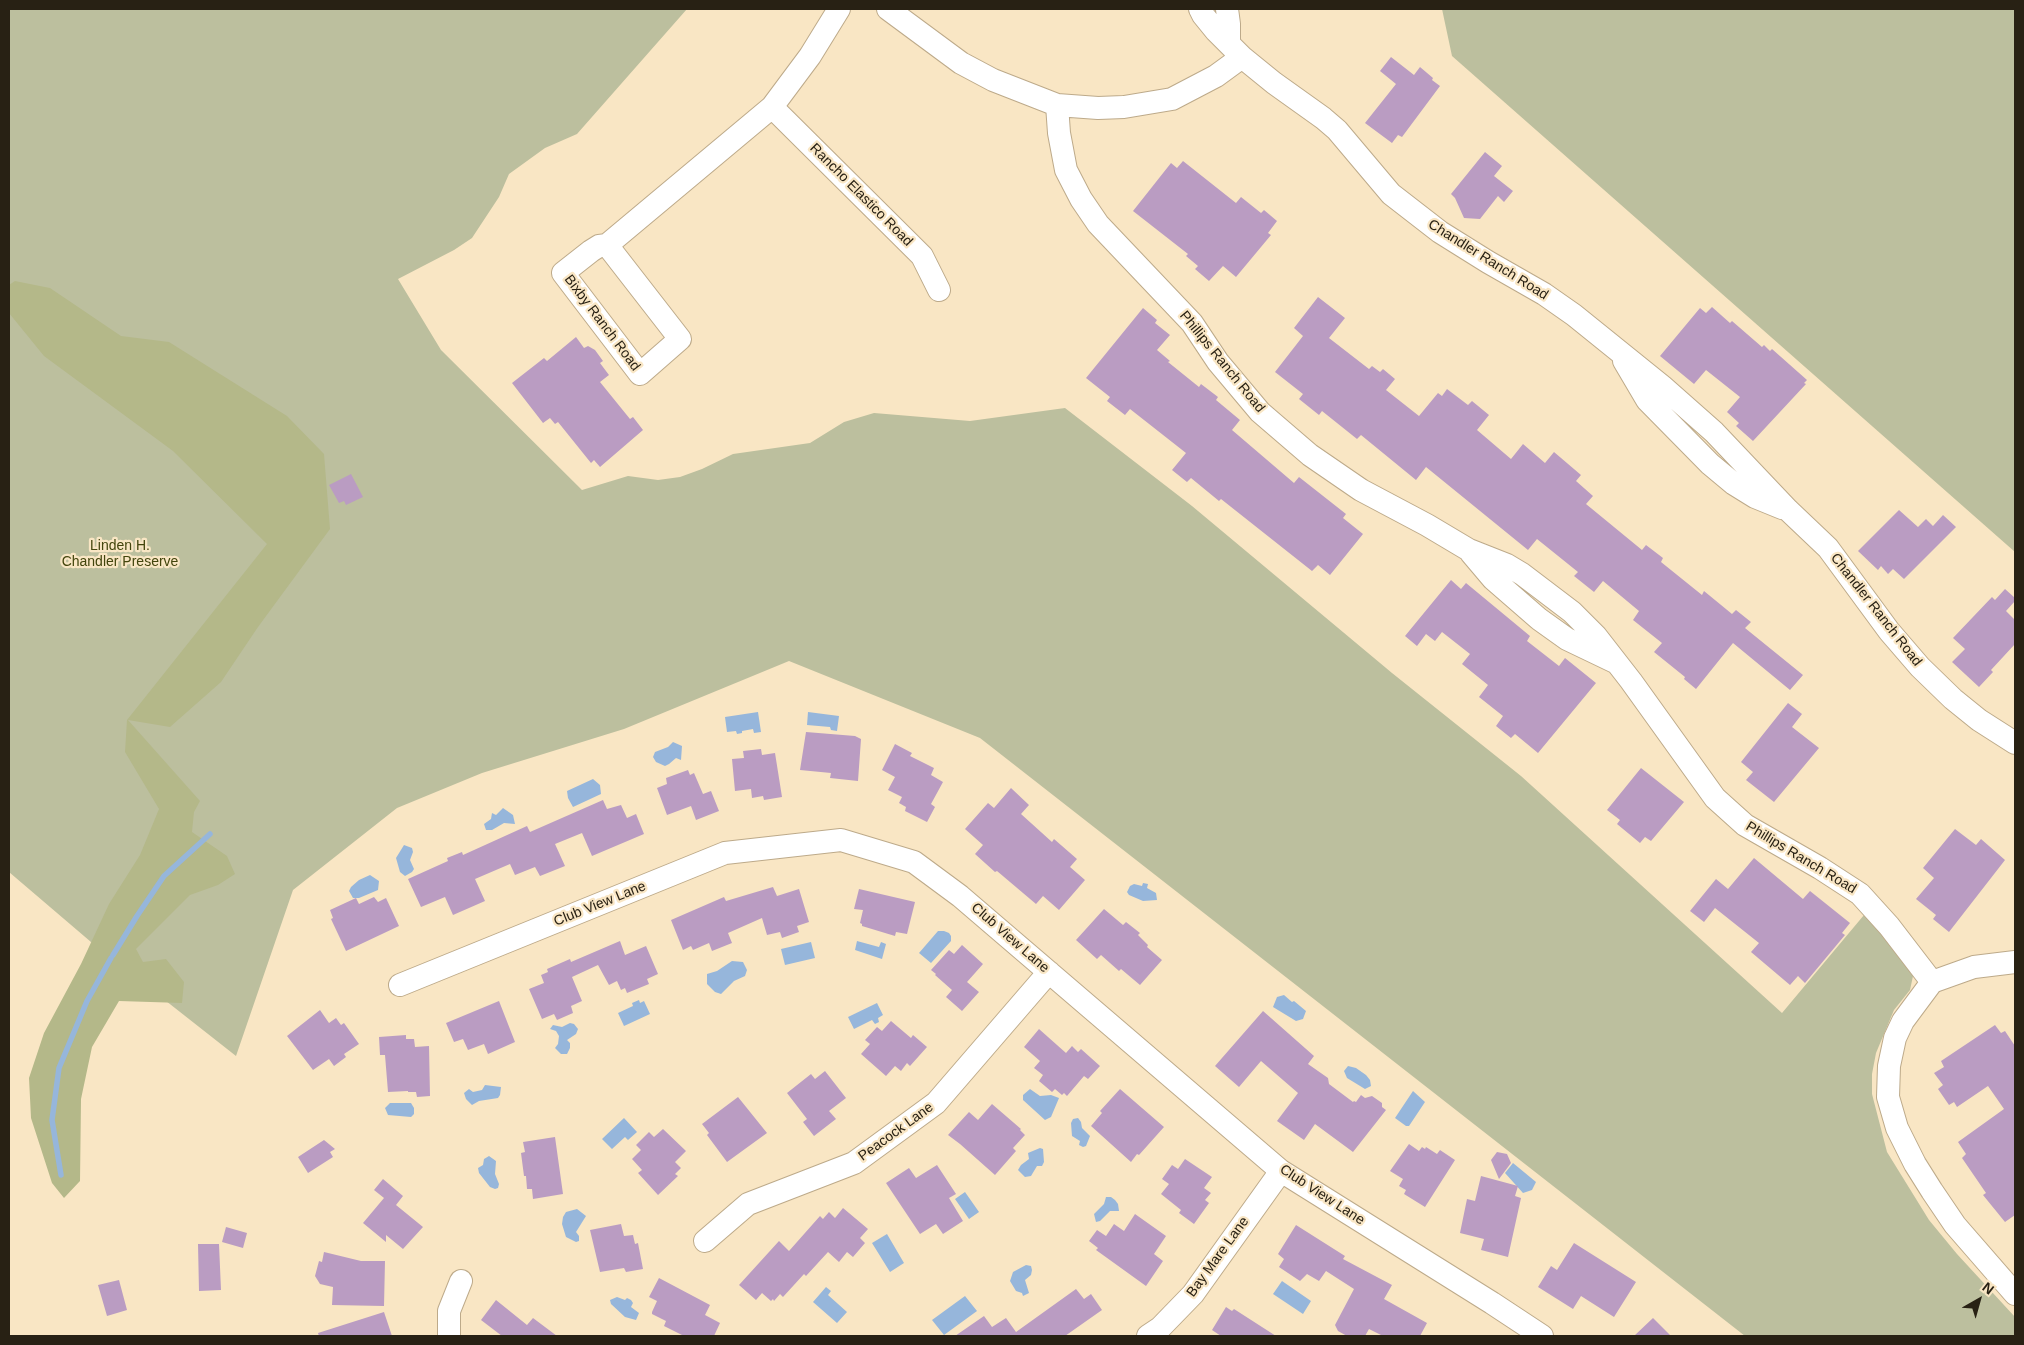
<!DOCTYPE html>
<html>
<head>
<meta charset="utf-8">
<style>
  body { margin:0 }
  #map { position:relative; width:2024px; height:1345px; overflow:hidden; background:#f9e6c4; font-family:Arial,sans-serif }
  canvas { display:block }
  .frame { position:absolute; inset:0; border:10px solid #282114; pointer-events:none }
  .north { position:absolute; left:1954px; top:1275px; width:50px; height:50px; -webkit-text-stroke:4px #f9e6c4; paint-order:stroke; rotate:38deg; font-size:14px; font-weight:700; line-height:20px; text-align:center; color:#282114 }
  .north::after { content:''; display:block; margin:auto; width:18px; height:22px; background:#282114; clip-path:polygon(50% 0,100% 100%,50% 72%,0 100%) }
</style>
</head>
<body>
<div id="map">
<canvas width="2024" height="1345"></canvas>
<div class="frame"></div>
<div class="north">N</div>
</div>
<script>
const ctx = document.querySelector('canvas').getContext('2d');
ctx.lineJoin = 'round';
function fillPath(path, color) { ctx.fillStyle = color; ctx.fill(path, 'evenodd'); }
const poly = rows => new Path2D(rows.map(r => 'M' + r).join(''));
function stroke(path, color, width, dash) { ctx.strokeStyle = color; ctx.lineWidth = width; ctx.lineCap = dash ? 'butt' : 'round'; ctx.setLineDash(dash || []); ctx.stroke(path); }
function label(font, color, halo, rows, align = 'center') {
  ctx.font = font + ' Arial,sans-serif'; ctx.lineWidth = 4.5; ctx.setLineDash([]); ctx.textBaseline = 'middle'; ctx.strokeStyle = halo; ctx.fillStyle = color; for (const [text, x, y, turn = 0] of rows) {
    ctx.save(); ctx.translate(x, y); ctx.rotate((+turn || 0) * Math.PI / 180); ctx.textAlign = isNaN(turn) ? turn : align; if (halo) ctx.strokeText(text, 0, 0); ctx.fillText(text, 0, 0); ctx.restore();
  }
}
fillPath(poly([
  [9,9,687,9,577,134,545,148,509,174,499,197,472,238,454,250,398,279,441,350,582,490,628,476,658,480,680,477,702,469,733,454,810,443,844,422,874,413,970,421,1065,408,1192,506,1392,673,1521,776,1782,1013,1864,915,1870,921,1910,968,1913,976,1910,990,1894,1010,1876,1053,1872,1074,1872,1094,1887,1152,1929,1220,1957,1254,2015,1317,2015,1336,1745,1336,980,738,789,661,624,729,482,773,397,808,293,890,236,1056,91,942,9,872],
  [1442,9,2015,9,2015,552,1452,56]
]), '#bcbf9e');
fillPath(poly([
  [15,281,50,288,121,336,169,342,287,416,324,454,330,529,258,627,221,682,170,727,128,720,200,801,194,812,192,832,227,856,235,874,218,885,190,895,136,949,143,962,166,959,184,982,182,1003,119,1001,92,1047,81,1099,80,1181,64,1198,52,1183,31,1118,29,1078,44,1033,81,964,109,904,140,855,159,809,125,752,127,720,267,544,173,451,44,356,9,313,9,285]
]), '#b4b889');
fillPath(poly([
  [758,712,761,732,754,733,753,729,742,731,742,733,737,734,736,731,727,732,725,717],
  [808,712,839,716,837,731,831,730,830,727,807,725],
  [673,742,682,746,681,760,676,758,669,764,665,766,656,762,653,757,655,752,668,747],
  [593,779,600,785,601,794,573,807,568,798,567,791],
  [503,808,513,815,515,824,504,823,492,830,486,830,484,824,491,819,492,813,496,815],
  [404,845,412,848,413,852,410,860,414,869,412,872,405,876,400,872,396,858],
  [370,875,379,881,378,890,359,898,353,898,349,891,351,887,359,880],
  [1143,883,1148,884,1147,888,1156,893,1157,900,1143,901,1129,895,1127,892,1130,886,1134,884,1142,886],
  [938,931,944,931,949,933,951,936,951,941,931,963,919,953],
  [857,941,879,947,881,942,886,944,882,959,855,950],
  [811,942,815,958,785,965,781,949],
  [732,961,743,962,747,970,745,976,734,981,721,994,715,992,707,984,707,974,717,971],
  [1284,995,1292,1002,1294,1001,1306,1011,1303,1019,1296,1021,1273,1007,1277,997],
  [639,1000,640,1003,644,1001,650,1014,624,1026,618,1013,633,1006,632,1003],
  [877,1003,883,1015,878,1018,879,1022,875,1024,872,1020,854,1029,848,1017],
  [570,1023,574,1024,578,1029,576,1034,567,1040,570,1043,570,1048,567,1054,561,1054,555,1048,558,1044,559,1036,556,1031,550,1029,553,1025,562,1027],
  [1348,1066,1356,1068,1366,1075,1370,1080,1371,1086,1365,1089,1347,1078,1344,1071],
  [485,1085,501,1087,500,1095,498,1098,479,1101,472,1105,466,1099,464,1093,469,1089,473,1092,482,1090],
  [1030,1089,1040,1096,1051,1095,1059,1098,1051,1117,1045,1120,1023,1100,1023,1095],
  [1413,1091,1425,1102,1409,1126,1406,1126,1395,1118],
  [390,1103,411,1103,414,1108,414,1114,411,1117,388,1115,385,1108],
  [624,1118,637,1132,628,1140,625,1137,612,1149,602,1139],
  [1078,1118,1081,1122,1082,1128,1090,1136,1086,1146,1083,1147,1079,1145,1080,1141,1072,1136,1071,1123,1073,1119],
  [1040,1148,1043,1149,1044,1162,1042,1166,1037,1166,1031,1176,1025,1177,1018,1170,1021,1165,1029,1159,1028,1153],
  [489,1156,496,1161,495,1174,499,1184,498,1188,495,1189,490,1187,479,1173,478,1168,483,1165,484,1159],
  [1513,1163,1536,1182,1532,1190,1523,1193,1505,1173],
  [965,1192,979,1212,969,1219,955,1199],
  [1106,1197,1111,1197,1115,1200,1118,1204,1119,1211,1110,1211,1100,1221,1096,1222,1094,1214,1104,1204],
  [577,1209,586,1216,576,1232,579,1236,579,1241,576,1242,566,1237,562,1224,563,1217,566,1212],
  [887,1234,904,1263,890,1272,872,1243],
  [1026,1265,1031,1266,1032,1270,1031,1275,1025,1280,1029,1293,1023,1296,1022,1293,1016,1291,1010,1281,1013,1272],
  [1282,1281,1311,1301,1303,1314,1273,1294],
  [826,1287,831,1291,828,1295,847,1312,837,1323,813,1302],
  [965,1296,977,1311,944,1335,932,1320],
  [617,1297,625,1300,627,1298,631,1300,633,1303,631,1307,639,1313,636,1320,625,1317,611,1304,610,1300]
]), '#96b6db');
stroke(poly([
  [113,955,137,916,164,876,210,834],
  [61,1175,52,1120,59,1068,87,1001,111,958]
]), '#96b6db', 5.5);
fillPath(poly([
  [1391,57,1414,75,1420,67,1433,78,1432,80,1440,86,1402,137,1398,135,1392,143,1365,123,1396,84,1380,71],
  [1485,152,1502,166,1494,176,1513,191,1504,202,1498,196,1480,219,1464,218,1455,198,1451,194],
  [1183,161,1236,203,1241,197,1261,213,1264,210,1277,221,1268,233,1271,235,1236,277,1223,266,1209,281,1195,269,1198,266,1186,256,1188,254,1133,211,1171,163,1177,168],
  [1318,297,1345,318,1329,338,1369,369,1372,366,1380,372,1383,369,1395,379,1386,390,1419,416,1438,393,1442,396,1447,389,1468,405,1472,401,1489,415,1477,430,1511,459,1523,444,1545,463,1554,452,1581,475,1576,481,1593,496,1586,504,1642,550,1646,545,1663,558,1661,562,1702,595,1704,591,1732,614,1736,610,1751,622,1745,628,1803,675,1790,690,1733,643,1696,689,1684,679,1685,677,1654,652,1662,643,1633,620,1639,611,1603,581,1594,592,1574,576,1578,572,1537,539,1528,550,1426,467,1416,480,1361,435,1357,439,1322,411,1319,415,1299,399,1303,394,1275,372,1303,336,1294,328],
  [1712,307,1730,323,1732,321,1762,347,1764,345,1770,351,1772,349,1807,380,1804,383,1806,384,1753,441,1736,426,1739,423,1727,412,1740,397,1706,370,1694,384,1660,356,1700,308,1706,313],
  [1143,308,1157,320,1155,323,1170,335,1157,350,1170,361,1168,362,1199,387,1201,384,1218,397,1216,400,1240,420,1232,430,1294,483,1299,477,1346,514,1343,518,1363,534,1330,575,1318,565,1312,571,1221,499,1219,501,1191,478,1187,482,1172,470,1186,453,1130,409,1125,415,1107,401,1110,397,1086,378],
  [576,337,584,348,588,346,595,350,603,361,600,363,609,375,600,382,630,419,633,417,643,430,600,467,594,460,591,463,558,422,555,424,550,418,543,423,512,383,544,358,547,361],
  [351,474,363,497,346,505,344,501,339,503,329,485],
  [1899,510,1918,527,1926,519,1933,526,1943,515,1956,527,1904,579,1893,569,1888,574,1881,566,1878,570,1858,551],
  [1451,580,1461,589,1466,583,1530,636,1527,641,1559,666,1565,658,1596,683,1538,753,1515,734,1511,738,1496,726,1503,716,1479,697,1488,685,1462,664,1470,654,1442,632,1435,641,1426,634,1417,646,1405,636],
  [2005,589,2015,598,2015,601,2006,611,2015,620,2015,644,1991,670,1993,672,1979,687,1952,662,1965,649,1953,638,1992,597,1995,600],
  [1788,703,1802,714,1792,727,1819,748,1774,802,1746,780,1753,772,1741,762],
  [806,732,855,736,861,739,858,781,830,778,831,773,800,770],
  [895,744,912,753,910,756,934,768,931,775,943,782,931,804,935,807,927,822,905,811,906,807,899,803,902,797,888,790,895,777,882,770],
  [761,749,762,755,775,753,782,797,764,800,763,796,752,798,751,789,735,791,732,759,744,758,743,751],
  [1641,768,1684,802,1651,841,1645,837,1640,843,1617,824,1620,820,1607,810],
  [688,770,690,775,694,773,703,794,711,791,719,811,696,820,691,806,667,815,657,788,667,784,666,778],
  [1011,788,1029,805,1021,814,1052,842,1054,839,1077,859,1070,867,1085,880,1059,910,1043,896,1036,904,997,871,995,872,975,854,983,845,965,829,988,803,994,808],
  [603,800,607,809,621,805,627,818,636,814,644,834,592,856,582,833,555,844,565,866,540,876,535,867,515,875,510,864,475,879,485,901,453,915,445,897,421,907,408,879,448,861,447,858,462,852,463,855,527,826,530,832],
  [1955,829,1976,845,1981,839,2005,860,1949,932,1933,919,1936,915,1916,899,1934,878,1923,868],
  [1754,858,1803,899,1810,891,1850,923,1842,933,1845,935,1805,983,1798,976,1790,985,1751,952,1759,943,1715,908,1704,922,1690,911,1716,879,1728,889],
  [773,887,777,896,799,889,809,922,797,926,799,932,782,938,780,932,767,935,762,918,728,933,732,943,712,951,709,943,693,950,691,946,683,950,671,920,724,897,726,901],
  [859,889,915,902,907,934,896,932,895,936,862,926,862,924,860,923,863,910,854,909],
  [374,897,378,902,386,898,399,926,346,951,331,919,333,918,330,910,356,898,359,904],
  [1104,909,1123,925,1126,922,1140,933,1138,935,1148,945,1147,947,1162,960,1140,985,1121,969,1119,971,1101,955,1097,959,1076,940],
  [620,941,625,955,646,946,658,974,647,979,649,984,627,993,625,988,621,990,617,981,609,985,598,965,572,977,582,1001,571,1006,573,1013,557,1020,554,1014,542,1019,529,989,544,983,541,975,548,972,547,969,570,959,571,962],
  [962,945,983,964,967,982,979,992,962,1011,946,997,952,990,935,975,936,974,931,970,949,950,954,954],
  [499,1001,515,1042,488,1054,484,1044,468,1050,463,1039,454,1042,446,1023],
  [320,1010,329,1023,336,1018,341,1025,344,1023,359,1044,344,1054,346,1057,334,1066,329,1059,313,1070,287,1036],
  [1263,1011,1314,1056,1308,1064,1328,1078,1329,1084,1353,1102,1354,1101,1356,1102,1361,1095,1365,1098,1372,1096,1382,1103,1382,1107,1386,1110,1353,1152,1315,1124,1304,1140,1277,1121,1298,1093,1261,1061,1239,1087,1215,1066],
  [891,1021,911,1038,913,1035,927,1047,910,1066,907,1063,901,1071,895,1066,886,1076,861,1054,870,1044,865,1040,877,1027,882,1031],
  [1995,1025,2001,1033,2005,1031,2015,1046,2015,1215,2005,1222,1983,1195,1986,1193,1962,1158,1966,1154,1958,1142,2004,1109,1988,1086,1957,1107,1954,1102,1949,1105,1938,1089,1943,1085,1934,1073,1944,1067,1941,1061],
  [1039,1029,1066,1053,1072,1046,1078,1052,1081,1049,1100,1066,1088,1079,1084,1076,1067,1096,1064,1093,1062,1095,1055,1089,1052,1092,1039,1081,1043,1075,1034,1068,1040,1061,1024,1047],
  [406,1035,406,1039,414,1039,415,1047,429,1046,430,1096,417,1097,416,1092,408,1092,408,1091,388,1092,385,1055,380,1055,379,1037],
  [825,1071,846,1098,829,1111,836,1119,814,1136,803,1122,807,1119,787,1093,811,1074,815,1079],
  [1120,1089,1164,1127,1139,1155,1137,1154,1131,1162,1091,1126,1102,1113,1100,1111],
  [738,1097,767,1133,727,1162,707,1135,709,1133,702,1124],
  [992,1104,1021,1129,1020,1130,1025,1135,1013,1148,1016,1151,995,1175,960,1144,948,1135,969,1112,978,1120],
  [663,1129,686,1151,675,1162,681,1168,675,1174,678,1176,658,1195,638,1173,642,1170,632,1159,641,1150,636,1145,649,1132,654,1137],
  [555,1137,563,1194,533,1199,532,1189,527,1189,526,1176,524,1176,521,1153,525,1152,523,1142],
  [324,1140,335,1149,330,1152,333,1157,308,1173,298,1157],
  [1409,1144,1419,1151,1422,1147,1425,1149,1426,1147,1437,1154,1440,1150,1455,1160,1425,1207,1404,1194,1406,1190,1399,1186,1403,1179,1390,1171],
  [1497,1152,1507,1154,1511,1163,1499,1179,1491,1160],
  [1185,1159,1212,1177,1204,1188,1211,1193,1205,1200,1209,1203,1194,1224,1179,1213,1181,1210,1161,1194,1169,1184,1162,1179,1172,1165,1178,1169],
  [937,1165,956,1194,949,1198,963,1221,943,1234,936,1224,920,1234,886,1183,909,1168,916,1178],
  [1481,1176,1518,1186,1515,1196,1521,1198,1508,1257,1481,1250,1484,1239,1460,1233,1467,1199,1475,1201],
  [383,1179,403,1196,396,1205,423,1227,403,1249,386,1235,386,1242,363,1223,384,1198,374,1190],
  [843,1208,868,1229,860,1238,865,1243,853,1257,847,1252,839,1262,828,1252,806,1276,804,1274,783,1297,780,1294,774,1301,773,1299,771,1301,762,1293,756,1300,739,1285,779,1241,789,1251,820,1216,823,1219,829,1212,835,1218],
  [1135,1214,1166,1236,1154,1254,1163,1261,1146,1286,1096,1250,1098,1248,1089,1241,1097,1230,1106,1236,1114,1224,1124,1231],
  [621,1224,624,1236,633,1235,635,1244,638,1243,643,1269,626,1272,624,1268,600,1272,590,1230],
  [1296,1225,1345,1256,1343,1259,1392,1285,1384,1299,1427,1323,1420,1336,1383,1336,1369,1329,1365,1336,1347,1336,1338,1331,1335,1325,1354,1289,1326,1271,1319,1281,1307,1274,1300,1281,1279,1267,1284,1259,1278,1254],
  [226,1227,247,1233,243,1248,222,1242],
  [1574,1243,1636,1282,1614,1317,1581,1296,1573,1309,1538,1287,1551,1266,1557,1270],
  [198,1244,219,1244,221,1290,199,1291],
  [324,1252,361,1261,385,1261,384,1306,332,1305,333,1287,320,1284,315,1276,319,1261,322,1262],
  [659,1278,710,1305,705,1315,720,1323,714,1336,684,1336,664,1326,666,1321,652,1314,652,1312,657,1301,649,1297],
  [119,1280,127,1310,107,1316,98,1285],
  [1076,1289,1084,1299,1091,1294,1102,1310,1065,1336,955,1336,984,1316,992,1327,1006,1318,1016,1332],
  [496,1300,527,1325,533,1318,557,1336,502,1336,481,1320],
  [1226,1307,1232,1311,1234,1309,1276,1336,1221,1336,1212,1330],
  [384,1312,392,1336,319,1336,318,1333],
  [1653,1318,1671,1336,1634,1336]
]), '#ba9cc2');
const minor = poly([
  [888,9,961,63,993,80,1057,105,1098,108,1124,107,1172,99,1216,76,1242,57],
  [1200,9,1203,15,1216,31,1242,57,1274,83,1323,118,1337,130,1391,194,1440,232,1488,262,1544,294,1574,315,1662,386,1714,432,1788,510,1828,548,1889,631,1920,667,1953,699,1979,720,2015,743],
  [1227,9,1229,24,1229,42],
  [1057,105,1059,133,1066,170,1081,199,1098,224,1192,323,1218,362,1260,412,1310,455,1361,490,1427,525,1469,550,1507,565,1522,574,1572,612,1596,636,1631,681,1715,798,1745,825,1820,868,1860,894,1889,926,1932,982],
  [772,107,922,256,939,290],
  [607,245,599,246,591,251,563,273,640,374,680,339,607,245,772,107,810,56,839,9],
  [1624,361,1647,400,1710,464,1734,484,1755,497,1782,508],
  [1471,553,1493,579,1539,619,1567,639,1615,662],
  [2015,962,1974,967,1932,982,1903,1021,1895,1038,1889,1066,1888,1097,1897,1128,1915,1164,1932,1191,1955,1225,2015,1294],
  [400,985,725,853,841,840,914,862,960,896,1281,1171,1492,1303,1542,1336],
  [705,1241,748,1204,854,1163,936,1103,1049,972],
  [449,1336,449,1311,461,1281],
  [1148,1336,1160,1328,1193,1294,1281,1171]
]);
stroke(minor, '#bdaa8a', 24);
stroke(minor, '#fff', 22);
label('14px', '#282114', '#f9e6c4', [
  ["Rancho Elastico Road",861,195,45],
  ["Chandler Ranch Road",1488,260,32],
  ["Bixby Ranch Road",602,323,53],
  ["Phillips Ranch Road",1222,362,51],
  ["Chandler Ranch Road",1876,610,52],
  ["Phillips Ranch Road",1801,858,31],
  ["Club View Lane",600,904,-22],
  ["Club View Lane",1010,938,41],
  ["Peacock Lane",896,1132,-36],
  ["Club View Lane",1322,1195,33],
  ["Bay Mare Lane",1218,1257,-54]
]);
label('14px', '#43450d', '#f9e6c4', [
  ["Linden H.",120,546],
  ["Chandler Preserve",120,562]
]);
</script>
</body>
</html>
